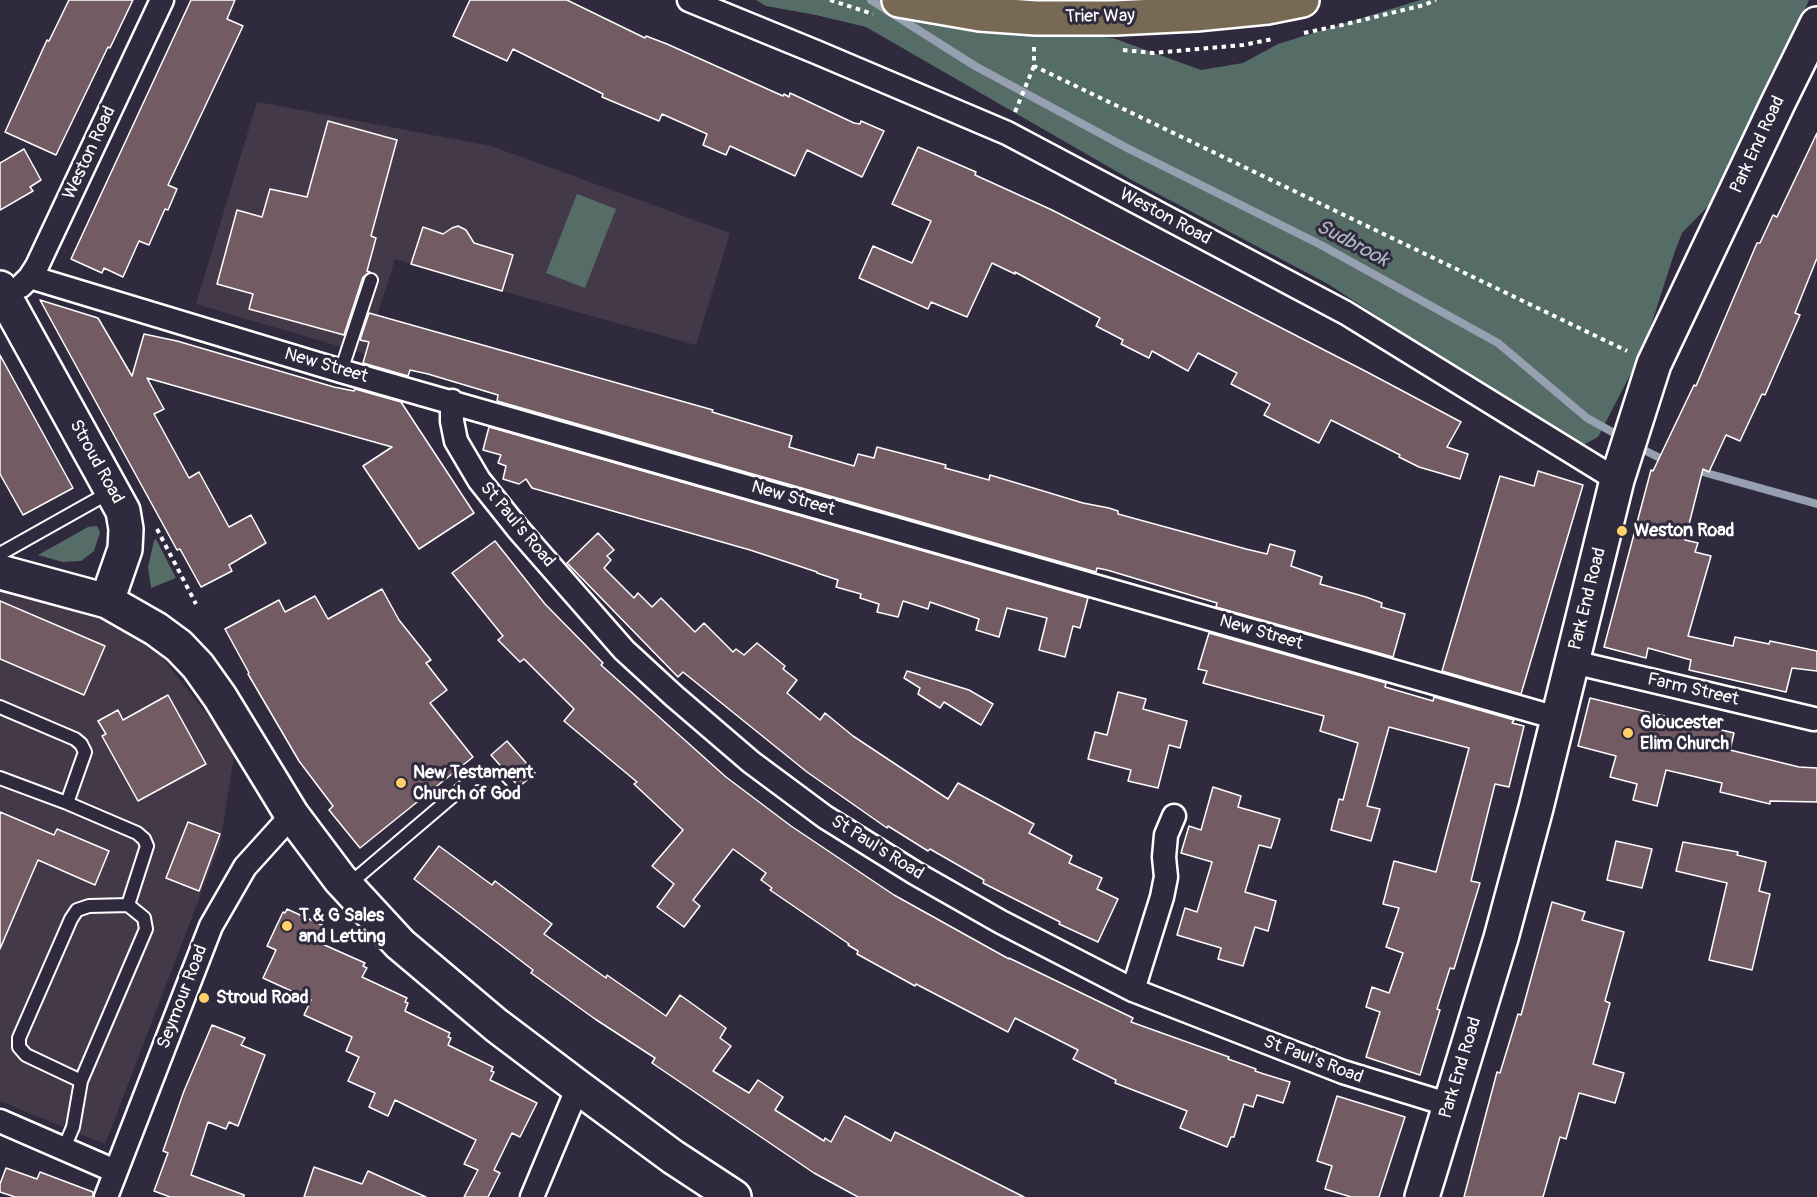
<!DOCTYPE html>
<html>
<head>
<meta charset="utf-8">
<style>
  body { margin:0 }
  canvas { display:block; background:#2f2a3d }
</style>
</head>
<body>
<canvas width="1817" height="1197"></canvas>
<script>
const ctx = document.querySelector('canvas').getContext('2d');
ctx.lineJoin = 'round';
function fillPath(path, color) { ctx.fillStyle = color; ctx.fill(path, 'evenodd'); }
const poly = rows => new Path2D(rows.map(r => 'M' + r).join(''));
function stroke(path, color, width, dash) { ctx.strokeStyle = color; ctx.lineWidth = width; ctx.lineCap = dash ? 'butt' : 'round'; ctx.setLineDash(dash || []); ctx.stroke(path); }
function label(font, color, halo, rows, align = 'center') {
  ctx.font = font + ' Pangolin,sans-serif'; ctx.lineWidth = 6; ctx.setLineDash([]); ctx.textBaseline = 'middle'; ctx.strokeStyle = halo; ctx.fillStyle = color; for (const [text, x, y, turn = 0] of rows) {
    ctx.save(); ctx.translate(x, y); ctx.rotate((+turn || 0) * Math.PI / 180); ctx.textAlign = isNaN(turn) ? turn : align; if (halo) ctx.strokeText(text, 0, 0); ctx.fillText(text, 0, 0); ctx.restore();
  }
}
fillPath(poly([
  [257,102,491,146,730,233,696,345,502,291,395,259,365,354,196,304],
  [0,587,127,622,161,656,235,750,220,844,105,1144,0,1101]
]), '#433948');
fillPath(poly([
  [756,0,892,0,1066,33,1113,38,1201,70,1243,63,1278,44,1420,0,1809,0,1751,133,1713,201,1682,233,1675,251,1643,350,1598,437,1583,445,1529,434,1469,376,1328,284,1128,178,866,27,816,15,766,6],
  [577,194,616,209,585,288,546,273],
  [97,526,100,532,94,551,81,561,63,562,38,555,88,527],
  [156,539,176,578,151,588,148,567,154,541]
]), '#566c67');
stroke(poly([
  [871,0,975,66,1129,149,1321,245,1498,343,1587,418,1623,438],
  [1634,445,1668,462],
  [1692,469,1817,504]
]), '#96a0b0', 8);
const building = poly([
  [69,0,133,0,110,48,108,47,56,155,5,132,47,40,49,41,69,0],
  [191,0,235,0,227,19,243,26,168,185,177,189,168,210,165,209,149,245,139,241,123,277,104,268,102,273,71,259,191,0],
  [470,0,567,0,645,38,646,36,667,44,783,96,784,94,789,97,790,93,854,123,860,124,861,121,884,131,862,177,807,150,795,176,730,146,726,155,703,145,707,134,662,114,659,121,602,97,603,94,513,49,507,61,453,36,470,0],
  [328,121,397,140,371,236,376,238,367,271,370,272,363,277,344,335,249,309,253,294,217,284,237,210,262,217,270,189,307,197,328,121],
  [1817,133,1817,258,1795,313,1800,315,1765,395,1762,394,1740,441,1726,435,1709,472,1703,469,1685,540,1698,543,1695,552,1711,556,1688,636,1733,646,1735,637,1769,644,1770,641,1817,651,1817,671,1792,668,1786,692,1689,670,1691,660,1648,648,1646,658,1604,647,1651,470,1653,471,1694,385,1696,386,1757,243,1760,243,1773,215,1777,217,1817,133],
  [918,147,976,172,975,175,1052,210,1367,372,1461,422,1447,447,1468,454,1460,479,1419,467,1399,457,1400,455,1331,420,1319,443,1264,415,1270,404,1231,384,1237,373,1198,353,1188,371,1152,351,1149,358,1121,344,1123,340,1096,326,1100,318,1015,272,1015,274,992,263,967,317,931,302,928,309,859,278,873,246,912,263,931,221,892,204,918,147],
  [24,149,41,180,30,187,33,191,0,210,0,163,24,149],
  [458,226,466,230,474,243,513,255,502,291,411,264,423,227,443,234,452,228,458,226],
  [40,300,98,318,132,376,144,334,177,341,334,387,354,391,355,389,401,402,474,513,419,549,363,466,392,447,147,378,164,409,154,414,189,478,199,472,229,527,251,515,266,543,229,565,232,571,201,587,180,549,177,550,40,300],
  [369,313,713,410,712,412,792,436,789,447,854,466,858,454,874,458,877,447,946,465,945,468,989,480,990,475,1083,503,1109,508,1118,511,1118,514,1246,549,1267,554,1270,544,1295,551,1291,566,1322,577,1320,584,1366,597,1382,603,1381,607,1405,614,1393,657,1216,607,1217,603,1107,570,1097,568,1096,572,497,401,498,395,428,374,410,370,408,376,363,363,369,342,360,340,369,313],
  [0,355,73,488,23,515,0,474,0,355],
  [489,427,1088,598,1080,628,1073,626,1065,657,1039,650,1047,618,1007,608,999,637,976,630,979,619,930,602,928,609,903,601,898,617,877,612,879,604,860,598,861,594,836,587,838,580,817,573,817,572,750,550,532,488,526,479,519,484,503,479,506,466,498,463,501,455,483,450,489,427],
  [1538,471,1583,485,1521,694,1442,671,1500,476,1534,486,1538,471],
  [598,533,614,550,607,556,611,560,604,568,634,598,638,593,652,607,661,598,695,632,704,623,733,652,736,649,744,655,757,643,785,666,783,669,797,680,787,693,820,720,825,713,853,736,948,799,958,783,1034,824,1029,833,1072,856,1069,863,1102,878,1097,889,1118,899,1098,942,1059,924,1060,922,983,883,984,880,930,849,928,851,888,826,887,828,807,772,683,672,678,677,567,563,598,533],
  [495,541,545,604,603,663,601,665,726,777,791,826,894,895,1009,959,1009,958,1133,1018,1131,1022,1229,1057,1228,1059,1256,1069,1255,1071,1264,1074,1290,1082,1283,1103,1257,1095,1253,1107,1244,1104,1234,1137,1231,1137,1227,1147,1180,1128,1187,1111,1115,1083,1116,1080,1073,1059,1078,1050,1015,1018,1008,1032,916,984,915,986,857,954,858,951,848,945,849,944,770,890,772,888,761,880,766,873,733,849,693,900,700,906,684,927,657,907,674,884,652,866,683,830,634,784,637,782,564,721,574,709,524,659,520,662,498,640,503,636,452,573,495,541],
  [382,589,399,620,431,660,426,663,447,690,430,703,473,757,360,848,329,810,333,806,299,761,248,674,249,673,225,629,279,600,285,612,315,596,328,619,382,589],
  [0,601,105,646,84,695,0,659,0,601],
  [1209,633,1386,683,1385,687,1433,701,1434,697,1514,720,1512,723,1524,726,1509,787,1495,784,1471,881,1480,883,1454,969,1450,968,1437,1009,1440,1010,1420,1075,1366,1057,1380,1012,1366,1007,1372,987,1389,993,1403,953,1386,947,1399,908,1383,904,1394,861,1436,872,1469,748,1389,727,1367,806,1380,809,1371,841,1331,830,1339,799,1343,800,1358,743,1320,731,1324,716,1203,683,1207,671,1198,669,1209,633],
  [907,671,969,690,993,704,981,725,944,702,940,708,918,694,920,688,904,678,907,671],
  [1118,692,1146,699,1143,709,1187,721,1180,748,1169,745,1158,788,1128,781,1131,770,1088,759,1095,732,1107,735,1118,692],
  [168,695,206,764,138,801,102,736,106,734,98,721,118,710,123,720,168,695],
  [1590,698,1734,733,1730,750,1799,767,1817,768,1817,802,1770,801,1770,804,1720,792,1722,783,1666,770,1657,806,1633,800,1637,784,1610,777,1616,756,1578,746,1590,698],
  [507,741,535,773,519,787,491,755,507,741],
  [1213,787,1241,796,1238,807,1280,819,1271,848,1259,845,1245,892,1276,901,1268,931,1255,927,1243,966,1218,959,1221,948,1177,935,1185,908,1197,912,1212,862,1181,853,1189,826,1201,830,1213,787],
  [0,812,54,835,57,829,109,851,95,885,38,860,0,949,0,812],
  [188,822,220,834,199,891,166,878,188,822],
  [1616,841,1652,849,1642,888,1607,880,1616,841],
  [1683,842,1738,852,1737,855,1766,862,1759,891,1770,894,1752,970,1709,960,1727,883,1676,871,1683,842],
  [439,846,492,885,495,881,552,924,544,934,606,978,607,975,666,1016,680,995,726,1028,720,1038,731,1046,713,1071,749,1093,758,1080,783,1097,775,1110,824,1141,825,1138,831,1142,845,1116,891,1141,895,1132,1024,1197,858,1197,814,1173,652,1063,655,1058,595,1019,531,973,533,970,414,879,439,846],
  [1552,902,1585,912,1582,920,1624,932,1605,1001,1610,1003,1593,1064,1624,1073,1615,1103,1579,1093,1566,1139,1560,1137,1543,1197,1464,1197,1497,1072,1500,1073,1518,1014,1521,1015,1552,902],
  [287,909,324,926,322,930,326,931,320,943,365,963,363,966,367,968,362,977,407,998,405,1002,408,1003,405,1011,450,1033,448,1037,451,1038,448,1045,493,1067,491,1071,494,1072,490,1080,537,1103,520,1137,512,1133,494,1170,500,1173,488,1197,464,1197,478,1170,464,1164,476,1140,395,1100,388,1116,369,1107,375,1093,348,1081,359,1057,346,1051,352,1037,304,1015,311,1000,263,978,276,950,267,946,283,912,285,913,287,909],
  [212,1025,245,1038,241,1045,265,1055,238,1126,229,1122,226,1129,208,1122,191,1175,244,1195,244,1197,170,1197,154,1191,168,1153,163,1151,184,1091,212,1025],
  [1337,1096,1405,1117,1379,1197,1351,1197,1325,1189,1332,1166,1317,1161,1337,1096],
  [314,1167,362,1184,368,1171,426,1197,304,1197,314,1167],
  [6,1168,37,1179,40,1172,93,1192,93,1197,15,1197,0,1192,0,1184,6,1168]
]);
fillPath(building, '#725b62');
stroke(building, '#fff', 1.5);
const service = poly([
  [341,371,371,280],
  [0,554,112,491],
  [0,707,75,739,81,744,85,752,67,803,0,778],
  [67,803,137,833,144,839,147,846,128,905],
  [347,886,474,778,491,779,503,792],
  [64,1148,73,1127,81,1081,146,929,144,918,128,905,89,906,77,910,71,919,19,1038,19,1047,26,1055,81,1081]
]);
const minor = poly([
  [689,0,816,52,1007,133,1346,313,1617,480],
  [30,277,341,371,1557,718],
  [21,286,30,277,37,266,162,0],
  [452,401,452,421,456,441,479,480,518,529,624,650,674,696,751,762,825,817,915,873,1001,922,1133,990,1343,1072,1450,1105],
  [1573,662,1814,719],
  [1133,990,1162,897,1166,877,1164,857,1166,835,1174,816],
  [0,1121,115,1171],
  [106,1197,211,926,245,867,292,815],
  [532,1197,578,1087]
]);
const secondary = poly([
  [0,288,123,511,126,529,125,549,107,601],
  [0,572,107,601,156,629,179,646,198,666,220,697,292,815,340,879,400,944,496,1025,578,1087,673,1157,734,1197],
  [1422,1197,1501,938,1536,808,1617,480,1654,364,1778,103,1817,24]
]);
const primary = poly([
  [899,0,980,14,1036,18,1115,18,1196,14,1267,7,1302,0]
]);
stroke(service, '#fff', 16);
stroke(minor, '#fff', 27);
stroke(secondary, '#fff', 38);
stroke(primary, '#fff', 38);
stroke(poly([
  [830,0,873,14],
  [1304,33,1342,25,1424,5,1436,0],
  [1034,47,1034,66,1627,351],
  [1123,50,1153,53,1243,45,1273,39],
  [1015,112,1034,66],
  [157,529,196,604]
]), '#fff', 4, [4.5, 4.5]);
stroke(service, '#2f2a3d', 12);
stroke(minor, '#2f2a3d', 22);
stroke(secondary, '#2f2a3d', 33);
stroke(primary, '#776954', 33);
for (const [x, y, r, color] of [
  [1622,531,6,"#ffd166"],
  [1628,733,6,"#ffd166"],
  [401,783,6,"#ffd166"],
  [287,926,6,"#ffd166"],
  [204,998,6,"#ffd166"]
]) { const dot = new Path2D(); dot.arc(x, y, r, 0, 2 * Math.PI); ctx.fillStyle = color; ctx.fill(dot); stroke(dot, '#2f2a3d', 2); }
label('18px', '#fff', '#2f2a3d', [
  ["Trier Way",1100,17,-1],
  ["Park End Road",1758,145,-65],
  ["Weston Road",90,153,-65],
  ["Weston Road",1165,217,28],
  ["New Street",326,366,16],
  ["Stroud Road",96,462,61],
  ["New Street",793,499,16],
  ["St Paul's Road",517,525,50],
  ["Park End Road",1588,599,-76],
  ["New Street",1261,633,16],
  ["Farm Street",1693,690,13],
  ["St Paul's Road",877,848,32],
  ["Seymour Road",183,997,-69],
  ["St Paul's Road",1313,1060,21],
  ["Park End Road",1461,1068,-73]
]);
label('bold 18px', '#fff', '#2f2a3d', [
  ["Weston Road",1634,531],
  ["Gloucester",1640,723],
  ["Elim Church",1640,744],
  ["New Testament",413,773],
  ["Church of God",413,794],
  ["T & G Sales",299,916],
  ["and Letting",299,937],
  ["Stroud Road",216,998]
], 'left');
label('italic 20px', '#b0b8c4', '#2f2a3d', [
  ["Sudbrook",1352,244,28]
]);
</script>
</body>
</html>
